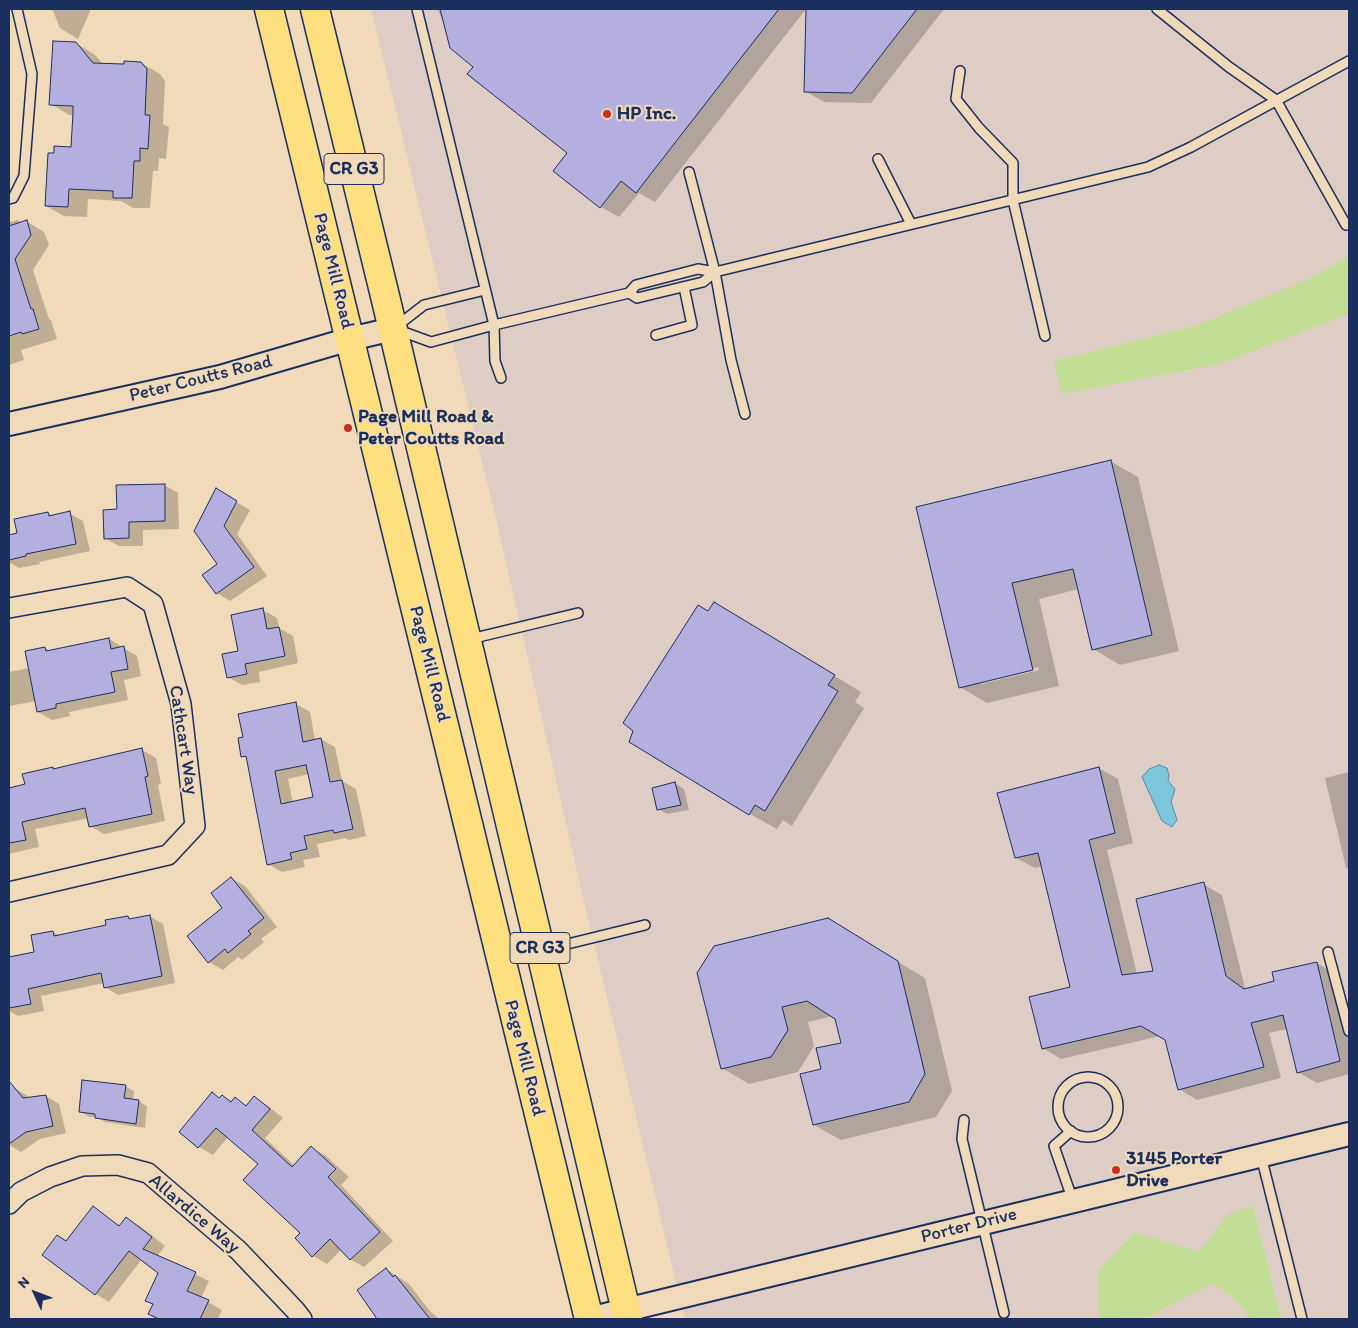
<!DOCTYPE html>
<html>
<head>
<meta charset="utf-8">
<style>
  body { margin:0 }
  #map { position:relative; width:1358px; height:1328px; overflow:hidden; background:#f0dab9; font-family:Itim,sans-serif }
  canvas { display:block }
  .frame { position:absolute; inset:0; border:10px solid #1b2f5e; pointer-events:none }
  .north { position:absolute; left:10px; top:1268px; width:50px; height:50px; -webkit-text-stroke:4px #f0dab9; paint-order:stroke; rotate:313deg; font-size:14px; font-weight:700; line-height:20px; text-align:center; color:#1b2f5e }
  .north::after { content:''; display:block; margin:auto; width:18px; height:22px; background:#1b2f5e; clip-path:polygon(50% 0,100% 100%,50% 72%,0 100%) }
</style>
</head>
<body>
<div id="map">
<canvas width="1358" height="1328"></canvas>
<div class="frame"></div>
<div class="north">N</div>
</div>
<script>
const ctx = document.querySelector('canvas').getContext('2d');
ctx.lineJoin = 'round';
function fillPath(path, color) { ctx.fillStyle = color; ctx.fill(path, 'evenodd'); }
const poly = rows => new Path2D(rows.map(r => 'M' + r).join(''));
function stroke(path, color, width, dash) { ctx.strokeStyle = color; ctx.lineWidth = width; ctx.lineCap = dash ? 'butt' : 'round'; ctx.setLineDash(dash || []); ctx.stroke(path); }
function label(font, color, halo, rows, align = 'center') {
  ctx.font = font + ' Itim,sans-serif'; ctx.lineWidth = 4; ctx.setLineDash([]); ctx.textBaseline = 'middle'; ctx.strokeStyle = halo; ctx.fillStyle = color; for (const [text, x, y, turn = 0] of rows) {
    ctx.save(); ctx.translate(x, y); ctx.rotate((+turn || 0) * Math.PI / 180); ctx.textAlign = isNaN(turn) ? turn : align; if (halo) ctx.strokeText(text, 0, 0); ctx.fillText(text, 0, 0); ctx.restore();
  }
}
fillPath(poly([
  [371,9,1349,9,1349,1319,685,1319,585,906,496,519]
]), '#decdc5');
fillPath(poly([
  [1349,256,1349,314,1220,364,1062,394,1054,361,1195,326,1313,277],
  [1253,1206,1281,1319,1250,1319,1239,1303,1213,1283,1144,1319,1099,1317,1098,1272,1134,1232,1199,1252,1227,1215]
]), '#c1dc93');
const water = poly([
  [1159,765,1167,768,1169,775,1168,781,1175,789,1171,802,1177,820,1172,827,1162,821,1142,777,1149,769,1159,765]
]);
fillPath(water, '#7dc7dd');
stroke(water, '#568aaa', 1);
fillPath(poly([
  [49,9,91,9,78,39,60,28,53,11],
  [438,9,806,9,655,202,639,193,619,217,601,207,569,153,474,67,444,18,441,17],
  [808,9,944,9,871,103,824,102,805,91],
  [75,43,94,54,103,64,125,66,141,63,160,74,165,81,163,124,169,127,166,159,159,158,158,171,153,171,150,208,133,208,121,201,88,199,87,217,64,216,46,206,55,155,72,148,74,115,69,115,51,104],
  [18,220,22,223,26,221,44,232,49,245,33,270,49,319,51,320,57,339,21,350,24,360,9,365,9,222],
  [1110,461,1138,477,1179,651,1120,665,1093,649,1079,589,1039,599,1059,686,987,703,960,687,918,508],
  [1038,667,1039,670,981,684,981,682],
  [164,485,178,493,179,529,143,530,143,546,119,546,105,538,118,510],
  [216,490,250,510,237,534,267,576,230,601,217,593,219,564],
  [48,513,53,516,69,513,83,521,90,551,39,562,40,564,19,568,9,562,9,536,19,534],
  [263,610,277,618,279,628,293,636,298,663,259,672,260,682,242,685,228,677,240,652],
  [709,613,741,619,861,692,855,702,864,708,792,826,783,820,777,829,750,814],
  [109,639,137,656,141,676,124,680,128,700,69,712,70,716,52,720,38,712,36,701,9,706,9,672,29,668,45,648,50,651],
  [296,704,310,712,315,740,321,739,335,747,342,781,356,789,366,836,349,840,345,838,317,844,320,857,303,860,305,867,282,872,268,864,248,759,243,756,244,738],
  [309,774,315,798,293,803,288,779],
  [142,750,156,758,161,784,158,785,165,821,104,834,90,826,89,818,35,829,39,847,9,854,9,789,26,785,53,769,56,770],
  [1099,768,1118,779,1133,843,1107,850,1137,974,1155,972,1203,884,1222,895,1245,988,1246,990,1276,981,1317,963,1335,974,1349,1035,1349,1074,1317,1083,1298,1072,1287,1029,1269,1033,1281,1078,1197,1100,1179,1089,1166,1040,1160,1036,1061,1059,1043,1048,1072,988,1043,866,1035,868,1016,858],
  [1349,772,1349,869,1346,868,1325,778],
  [675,783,684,789,689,810,667,814,658,809],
  [231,878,245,886,277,927,261,939,264,942,242,960,238,957,223,970,209,962],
  [149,916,163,924,175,983,118,995,105,987,104,983,41,996,44,1011,18,1016,9,1011,9,958,36,953,32,936,53,932,60,936,107,926,128,917,133,920],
  [855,936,925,978,952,1091,936,1117,841,1140,814,1125,823,1070,842,1043,836,1018,833,1016,808,1022,814,1046,798,1072,749,1084,722,1068,698,974],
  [9,1085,26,1095,29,1098,46,1096,59,1104,66,1133,40,1139,21,1152,9,1145],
  [125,1086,134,1091,133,1100,138,1101,147,1106,145,1128,105,1122,97,1117,89,1117,80,1111],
  [212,1094,221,1099,222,1096,232,1102,236,1099,248,1106,255,1098,268,1106,283,1118,265,1138,295,1166,311,1148,325,1155,349,1177,341,1185,393,1241,364,1267,350,1259,341,1250,327,1264,313,1256,302,1233,260,1164,228,1137,213,1155,199,1147,180,1132],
  [93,1208,120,1226,126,1219,140,1226,165,1246,157,1256,209,1281,201,1298,222,1310,218,1319,159,1319,150,1314,154,1305,147,1301,160,1272,142,1259,109,1302,96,1294,67,1242],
  [386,1269,409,1284,430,1311,439,1319,379,1319,367,1304]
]), '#0003');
const building = poly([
  [440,9,779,9,636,193,621,181,600,208,553,171,567,153,467,74,473,67,450,48,440,9],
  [806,9,917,9,852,93,804,92,806,9],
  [53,41,76,42,93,63,124,64,124,61,141,62,147,69,145,115,150,115,148,149,140,148,140,161,134,161,132,198,113,198,113,191,69,189,68,207,45,206,48,153,54,153,54,146,71,147,73,113,73,106,49,105,53,41],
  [27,220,31,235,15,259,31,309,33,309,39,329,22,334,21,332,9,336,9,226,27,220],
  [1111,460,1152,635,1092,650,1073,569,1012,583,1033,670,959,688,916,507,1111,460],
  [165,484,165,521,129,522,129,538,104,539,103,510,117,509,116,485,165,484],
  [216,488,237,501,224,526,254,567,216,594,202,575,217,564,194,531,216,488],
  [70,511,76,544,26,554,26,556,9,560,9,535,17,533,14,519,48,512,49,516,70,511],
  [714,602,835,675,828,685,838,691,765,811,755,805,749,815,629,742,633,731,623,723,698,605,708,611,714,602],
  [263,608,267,629,279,627,285,656,245,664,247,674,227,678,222,654,238,651,231,615,263,608],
  [109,638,111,649,124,646,128,669,111,672,115,692,56,704,56,708,37,712,25,651,45,647,46,651,109,638],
  [296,702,303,742,321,738,330,782,342,780,353,829,334,833,333,830,304,836,307,849,290,853,292,859,267,865,246,756,241,757,238,738,243,737,238,714,296,702],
  [306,765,313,797,281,804,275,771,306,765],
  [142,748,148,776,145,777,152,814,89,827,85,808,22,822,26,840,9,843,9,788,25,784,22,774,53,767,53,769,142,748],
  [1099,767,1115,833,1089,840,1122,975,1153,971,1136,899,1204,882,1226,976,1244,989,1274,981,1272,972,1317,962,1340,1061,1297,1073,1283,1015,1251,1023,1264,1067,1178,1090,1165,1040,1141,1026,1042,1049,1029,997,1070,987,1038,853,1015,858,997,793,1099,767],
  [675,782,681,805,657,810,652,788,675,782],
  [231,877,264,918,248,931,251,934,228,953,225,949,208,963,187,936,222,908,211,893,231,877],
  [150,915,162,976,104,988,101,973,28,989,31,1004,9,1008,9,957,34,952,31,935,53,931,54,936,106,925,105,920,128,916,129,919,150,915],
  [828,918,898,961,925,1074,909,1102,813,1125,800,1074,821,1069,816,1048,841,1043,835,1019,807,1001,782,1007,788,1030,771,1057,721,1069,697,973,714,946,828,918],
  [82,1080,126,1085,124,1098,139,1100,136,1124,95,1118,95,1114,79,1112,82,1080],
  [9,1081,23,1098,46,1095,53,1126,26,1132,9,1144,9,1081],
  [212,1092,219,1098,222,1095,231,1102,235,1097,246,1106,254,1096,270,1109,252,1130,292,1167,311,1146,336,1169,328,1177,380,1232,350,1260,330,1239,312,1257,295,1238,300,1233,243,1180,258,1164,216,1128,198,1148,179,1132,212,1092],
  [93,1206,119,1226,126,1217,152,1237,143,1249,196,1272,187,1291,209,1300,200,1319,159,1319,148,1314,153,1304,145,1301,158,1273,129,1251,95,1295,42,1255,57,1235,66,1241,93,1206],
  [386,1268,393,1277,395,1275,430,1319,377,1319,357,1290,386,1268]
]);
fillPath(building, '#b5afe0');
stroke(building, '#1b2f5e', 1);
const service = poly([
  [417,9,494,325,495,361,501,378],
  [1157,9,1229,67,1276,100,1346,225],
  [960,71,956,99,979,128,1013,163,1013,200,1045,336],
  [878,159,911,224],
  [689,172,715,272,731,360,745,414],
  [9,199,13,198,24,176,32,74,17,9],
  [629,293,637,298,703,282,715,272],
  [397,326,424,305,485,290],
  [398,330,431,342,494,325,629,293,636,285,698,269,715,272,1148,167,1191,147,1349,61],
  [656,335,692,325,684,287],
  [470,639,578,613],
  [543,950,645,925],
  [1328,952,1349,1031],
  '1058 1107a30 30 0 1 1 60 0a30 30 0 1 1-60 0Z',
  [964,1120,962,1139,1004,1313],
  [1071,1131,1054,1146,1073,1201],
  [1261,1156,1302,1319]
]);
const minor = poly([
  [9,608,127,587,153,604,181,704,195,826,168,855,9,892],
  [9,1204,21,1192,50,1177,82,1166,118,1165,148,1173,238,1250,295,1310,302,1319]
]);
const tertiary = poly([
  [9,424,220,377,350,339,393,329],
  [589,1319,1349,1134]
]);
const primary = poly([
  [269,9,589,1319],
  [315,9,385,296,628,1319]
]);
stroke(service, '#1b2f5e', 12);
stroke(minor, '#1b2f5e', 22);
stroke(tertiary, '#1b2f5e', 26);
stroke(primary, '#1b2f5e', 31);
stroke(service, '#f0dab9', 9);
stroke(minor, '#f0dab9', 19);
stroke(tertiary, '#f0dab9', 22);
stroke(primary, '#fedf80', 28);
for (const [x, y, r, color] of [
  [607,114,5,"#c8321e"],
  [348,428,5,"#c8321e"],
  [1116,1170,5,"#c8321e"]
]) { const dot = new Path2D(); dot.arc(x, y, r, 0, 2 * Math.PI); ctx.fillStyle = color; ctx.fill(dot); stroke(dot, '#f0dab9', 2); }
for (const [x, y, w] of [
  [354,169,60],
  [540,948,60]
]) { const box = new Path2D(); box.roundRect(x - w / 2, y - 15.5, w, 31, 4); ctx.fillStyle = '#f0dab9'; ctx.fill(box); stroke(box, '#1b2f5e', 1); }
label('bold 18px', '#1b2f5e', null, [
  ["CR G3",354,169],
  ["CR G3",540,948]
]);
label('bold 19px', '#1b2f5e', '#f0dab9', [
  ["HP Inc.",617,114],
  ["Page Mill Road &",358,417],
  ["Peter Coutts Road",358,439],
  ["3145 Porter",1126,1159],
  ["Drive",1126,1181]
], 'left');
label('19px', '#1b2f5e', '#f0dab9', [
  ["Page Mill Road",333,271,76],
  ["Peter Coutts Road",201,379,-14],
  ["Page Mill Road",429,664,76],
  ["Cathcart Way",183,740,81],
  ["Page Mill Road",524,1058,76],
  ["Allardice Way",194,1214,40],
  ["Porter Drive",969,1226,-14]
]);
</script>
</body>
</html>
